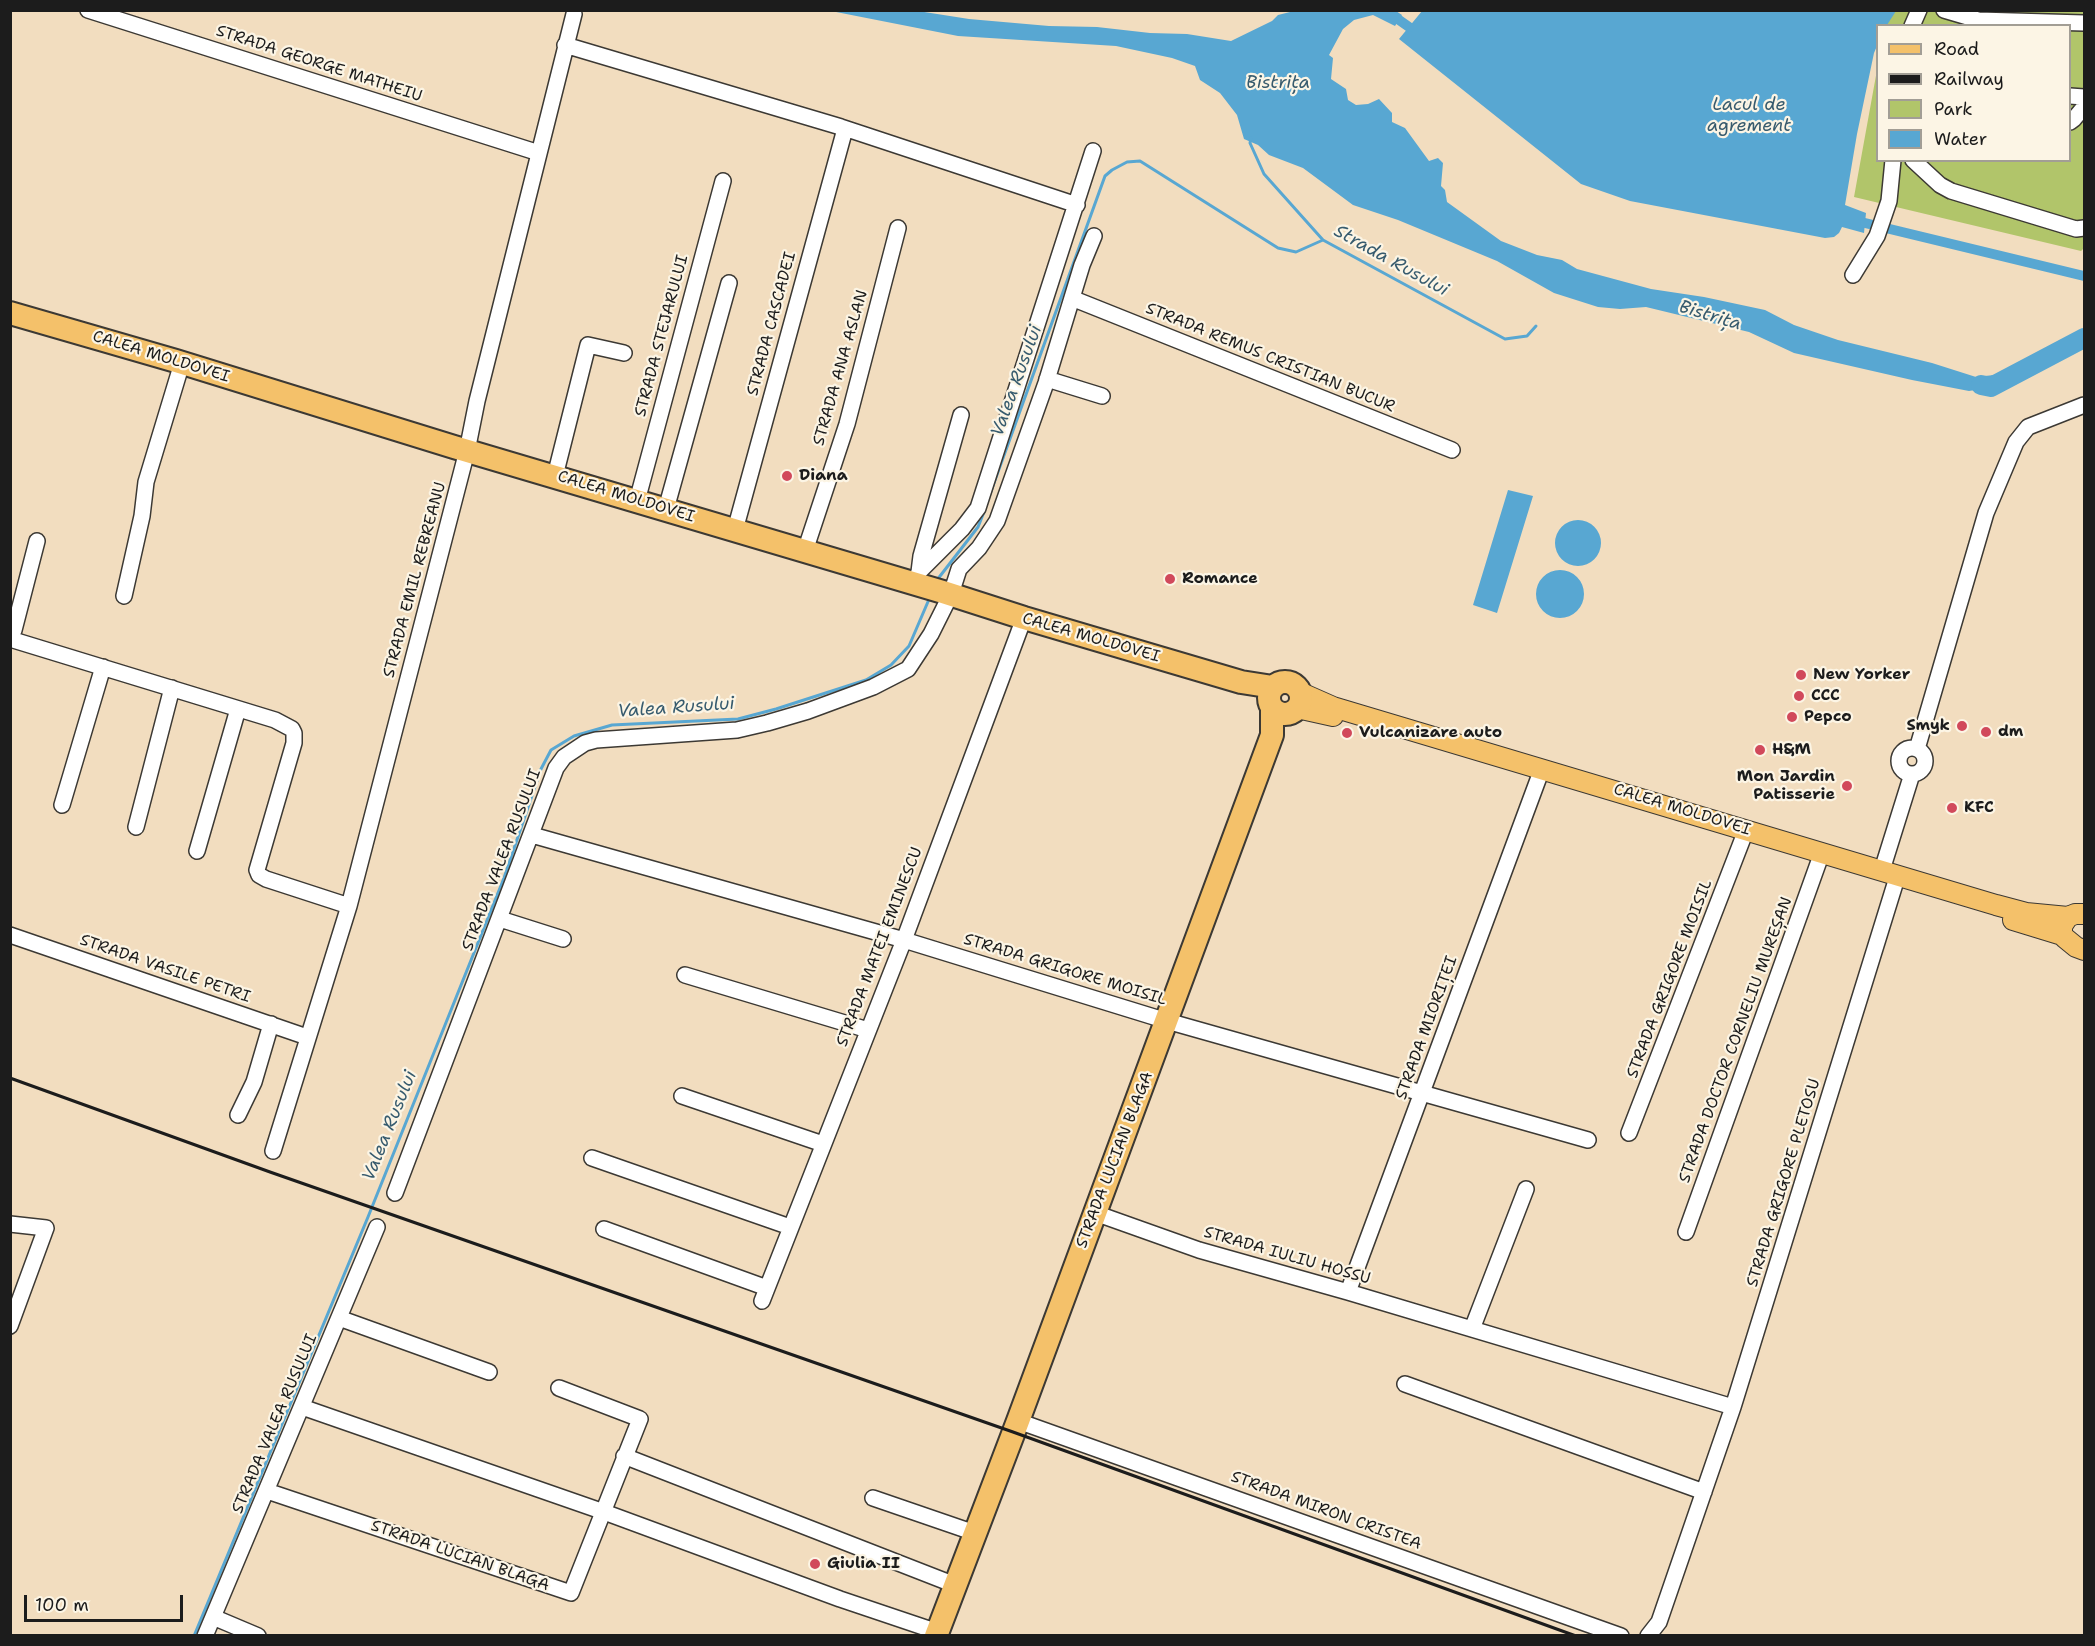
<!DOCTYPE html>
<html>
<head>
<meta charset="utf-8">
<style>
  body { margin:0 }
  #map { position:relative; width:2095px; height:1646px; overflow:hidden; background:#f2ddbf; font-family:"Shantell Sans",sans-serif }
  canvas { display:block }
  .frame { position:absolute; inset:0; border:12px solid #1c1c1c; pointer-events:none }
  .legend { position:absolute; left:1876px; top:24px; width:195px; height:138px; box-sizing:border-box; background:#fcf5e5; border:2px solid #a29e95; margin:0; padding:8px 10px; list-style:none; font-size:18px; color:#1c1c1c }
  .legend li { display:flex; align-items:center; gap:12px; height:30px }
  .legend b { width:30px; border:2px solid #a29e95 }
  .scale { position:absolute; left:24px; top:1595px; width:159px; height:27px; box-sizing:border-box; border:3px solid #1c1c1c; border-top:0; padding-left:8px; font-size:18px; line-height:21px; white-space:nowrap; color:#1c1c1c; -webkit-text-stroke:4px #fcf5e5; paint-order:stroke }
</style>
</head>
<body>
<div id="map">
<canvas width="2095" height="1646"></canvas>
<div class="frame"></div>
<ul class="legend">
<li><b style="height:8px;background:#f4c16a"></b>Road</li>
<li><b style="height:8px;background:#1c1c1c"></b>Railway</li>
<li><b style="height:16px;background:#b1c56a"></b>Park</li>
<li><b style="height:16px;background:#58a7d2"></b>Water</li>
</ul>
<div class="scale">100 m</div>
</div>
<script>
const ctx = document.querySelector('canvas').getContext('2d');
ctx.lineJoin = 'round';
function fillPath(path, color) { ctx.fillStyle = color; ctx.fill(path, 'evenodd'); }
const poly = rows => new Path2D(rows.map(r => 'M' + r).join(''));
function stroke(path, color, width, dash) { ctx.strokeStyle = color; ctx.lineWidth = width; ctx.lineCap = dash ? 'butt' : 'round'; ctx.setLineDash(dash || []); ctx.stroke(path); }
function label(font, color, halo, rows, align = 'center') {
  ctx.font = font + ' "Shantell Sans",sans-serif'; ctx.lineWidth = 4.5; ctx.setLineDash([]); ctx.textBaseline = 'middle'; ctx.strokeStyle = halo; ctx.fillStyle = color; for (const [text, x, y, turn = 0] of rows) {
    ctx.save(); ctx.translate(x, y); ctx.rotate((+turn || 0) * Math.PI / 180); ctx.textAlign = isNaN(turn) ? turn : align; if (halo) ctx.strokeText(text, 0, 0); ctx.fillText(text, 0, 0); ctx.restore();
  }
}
fillPath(poly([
  [1892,11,2084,11,2084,248,2081,251,1854,197,1877,70,1878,160,2070,160,2070,26,1886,25]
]), '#b1c56a');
fillPath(poly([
  [831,11,918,11,969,19,1049,26,1097,27,1150,33,1187,34,1231,41,1272,21,1278,15,1294,11,1396,11,1402,15,1395,26,1373,15,1354,20,1343,29,1329,55,1333,58,1331,79,1346,89,1348,100,1356,105,1368,104,1379,99,1392,113,1392,122,1405,128,1429,161,1438,158,1443,163,1441,186,1445,190,1447,202,1501,241,1537,255,1562,260,1577,269,1651,289,1704,297,1765,310,1794,325,1838,340,1932,363,1976,377,2003,374,2005,385,1969,391,1912,380,1794,353,1749,332,1646,307,1620,309,1598,307,1554,293,1497,261,1398,220,1353,205,1303,168,1269,155,1258,145,1244,139,1237,115,1220,93,1200,80,1195,66,1172,58,1116,46,958,36],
  [1422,11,1896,11,1887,25,1878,26,1877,46,1874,53,1857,134,1845,205,1866,213,1864,233,1842,227,1839,233,1834,237,1825,238,1630,201,1581,184,1399,39],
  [1508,490,1533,496,1497,613,1473,605],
  '1555 543a23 23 0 1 1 46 0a23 23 0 1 1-46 0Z',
  '1536 594a24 24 0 1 1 48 0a24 24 0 1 1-48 0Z'
]), '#58a7d2');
stroke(poly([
  [1251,138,1250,143,1264,174,1323,240,1505,339,1527,336,1536,326],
  [990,494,1105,176,1112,170,1127,162,1140,161,1278,248,1296,252,1323,240],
  [937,580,978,527,984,512],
  [194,1636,368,1217,504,878,541,769,551,750,574,736,612,725,738,719,776,709,866,680,891,665,909,646,930,597]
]), '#58a7d2', 3);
stroke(poly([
  [1385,10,1409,27],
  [1865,223,2084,276]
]), '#58a7d2', 10);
stroke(poly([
  [1981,385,1991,387,2084,338]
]), '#58a7d2', 20);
const minor = poly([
  [88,10,539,153],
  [1944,10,1978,20,2084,23],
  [1912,26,1919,10],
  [565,45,841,127,1077,205],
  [2070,96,2084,97],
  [2070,122,2074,119,2084,107],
  [1913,160,1940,185,1951,191,2076,229,2084,228],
  [1853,275,1877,236,1889,201,1893,160],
  [1074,299,1452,450],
  [1047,379,1102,396],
  [555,476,588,345,624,353],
  [637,501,723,181],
  [666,509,729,283],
  [735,530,845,129],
  [805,551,847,424,898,228],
  [919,572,921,556,961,415],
  [914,584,919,572,962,529,978,508,1093,151],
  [124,596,142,516,146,482,182,363],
  [10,636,14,630,37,541],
  [10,639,275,720,292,729,294,733,294,743,257,870,259,875,266,879,349,906],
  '1899 761a13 13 0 1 1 26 0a13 13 0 1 1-26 0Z',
  [1917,749,1986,513,2016,442,2028,427,2084,405],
  [62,805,103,667],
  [136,827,172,688],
  [532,835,904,940,1167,1021,1588,1140],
  [197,851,238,709],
  [1882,870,1912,774],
  [500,919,563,939],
  [10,935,307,1037],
  [685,975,868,1030],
  [682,1096,823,1144],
  [238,1115,254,1082,271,1024],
  [1629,1133,1743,838],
  [273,1151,349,906,467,451,477,401,574,14],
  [592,1158,790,1227],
  [395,1193,556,768,564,757,585,743,596,740,737,730,767,723,808,711,873,687,908,669,931,634,951,594,959,569,979,548,997,521,1046,383,1082,265,1094,236],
  [1095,1213,1199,1250,1348,1292,1733,1407],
  [10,1224,46,1228,10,1326],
  [604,1229,767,1288],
  [1686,1232,1819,861],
  [1348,1292,1539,777],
  [762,1301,904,940,1024,618],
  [339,1318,489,1372],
  [1472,1329,1526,1189],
  [1405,1384,1704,1492],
  [302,1407,604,1512,840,1599,938,1632],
  [1018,1421,1621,1636],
  [624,1456,955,1585],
  [267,1491,571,1593,640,1419,559,1388],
  [873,1498,975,1533],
  [213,1617,258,1636],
  [205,1636,377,1227],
  [1648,1636,1659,1622,1733,1407,1895,884]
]);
const major = poly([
  [1299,692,1333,707,1996,905,2026,913,2068,917],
  [1297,708,1333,716],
  [2084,914,2075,914,2068,917,2062,926,2062,935,2065,938,2076,947,2084,950],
  [2013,920,2062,935]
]);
const highway = poly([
  [10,313,176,361,454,447,943,592,1024,618,1241,682,1273,687],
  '1269 698a16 16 0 1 1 32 0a16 16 0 1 1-32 0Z',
  [936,1636,1018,1421,1272,735,1272,709]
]);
stroke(minor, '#3c3934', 18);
stroke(major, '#3c3934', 22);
stroke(highway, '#3c3934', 26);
stroke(minor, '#fff', 15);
stroke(major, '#f4c16a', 20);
stroke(highway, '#f4c16a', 22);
stroke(poly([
  [10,1078,270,1172,1013,1432,1576,1636]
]), '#1c1c1c', 3);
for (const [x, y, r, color] of [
  [787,476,6,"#d1495b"],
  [1170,579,6,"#d1495b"],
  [1801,675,6,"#d1495b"],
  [1799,696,6,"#d1495b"],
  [1792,717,6,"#d1495b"],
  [1962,726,6,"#d1495b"],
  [1986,732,6,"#d1495b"],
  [1347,733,6,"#d1495b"],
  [1760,750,6,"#d1495b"],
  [1847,786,6,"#d1495b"],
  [1952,808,6,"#d1495b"],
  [815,1564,6,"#d1495b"]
]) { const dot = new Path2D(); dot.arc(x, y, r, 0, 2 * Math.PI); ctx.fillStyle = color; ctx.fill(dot); stroke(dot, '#fcf5e5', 2); }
label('16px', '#1c1c1c', '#fcf5e5', [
  ["STRADA GEORGE MATHEIU",319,64,18],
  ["STRADA CASCADEI",772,324,-75],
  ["STRADA STEJARULUI",662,336,-75],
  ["CALEA MOLDOVEI",161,357,17],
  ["STRADA REMUS CRISTIAN BUCUR",1270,358,22],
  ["STRADA ANA ASLAN",841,368,-74],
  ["CALEA MOLDOVEI",626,497,17],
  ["STRADA EMIL REBREANU",415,580,-75],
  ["CALEA MOLDOVEI",1091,638,16],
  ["CALEA MOLDOVEI",1682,810,17],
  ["STRADA VALEA RUSULUI",502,860,-69],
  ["STRADA MATEI EMINESCU",880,947,-69],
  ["STRADA VASILE PETRI",165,969,19],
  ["STRADA GRIGORE MOISIL",1065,970,17],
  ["STRADA GRIGORE MOISIL",1670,979,-69],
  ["STRADA MIORIȚEI",1427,1028,-70],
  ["STRADA DOCTOR CORNELIU MUREȘAN",1736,1040,-70],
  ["STRADA LUCIAN BLAGA",1115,1160,-69],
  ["STRADA GRIGORE PLETOSU",1784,1183,-73],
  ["STRADA IULIU HOSSU",1287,1256,16],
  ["STRADA VALEA RUSULUI",275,1424,-67],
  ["STRADA MIRON CRISTEA",1326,1511,20],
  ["STRADA LUCIAN BLAGA",460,1556,19]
]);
label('bold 16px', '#1c1c1c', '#fcf5e5', [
  ["Diana",799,476],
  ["Romance",1182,579],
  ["New Yorker",1813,675],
  ["CCC",1811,696],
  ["Pepco",1804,717],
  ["Smyk",1950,726,"right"],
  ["dm",1998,732],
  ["Vulcanizare auto",1359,733],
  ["H&M",1772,750],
  ["Mon Jardin",1835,777,"right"],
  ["Patisserie",1835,795,"right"],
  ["KFC",1964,808],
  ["Giulia II",827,1564]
], 'left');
label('italic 18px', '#375b6e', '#fcf5e5', [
  ["Bistrița",1278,83],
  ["Lacul de",1749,105],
  ["agrement",1749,126],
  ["Strada Rusului",1391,261,29],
  ["Bistrița",1710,316,17],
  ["Valea Rusului",1017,381,-70],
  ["Valea Rusului",676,708,-4],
  ["Valea Rusului",390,1126,-68]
]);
</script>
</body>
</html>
